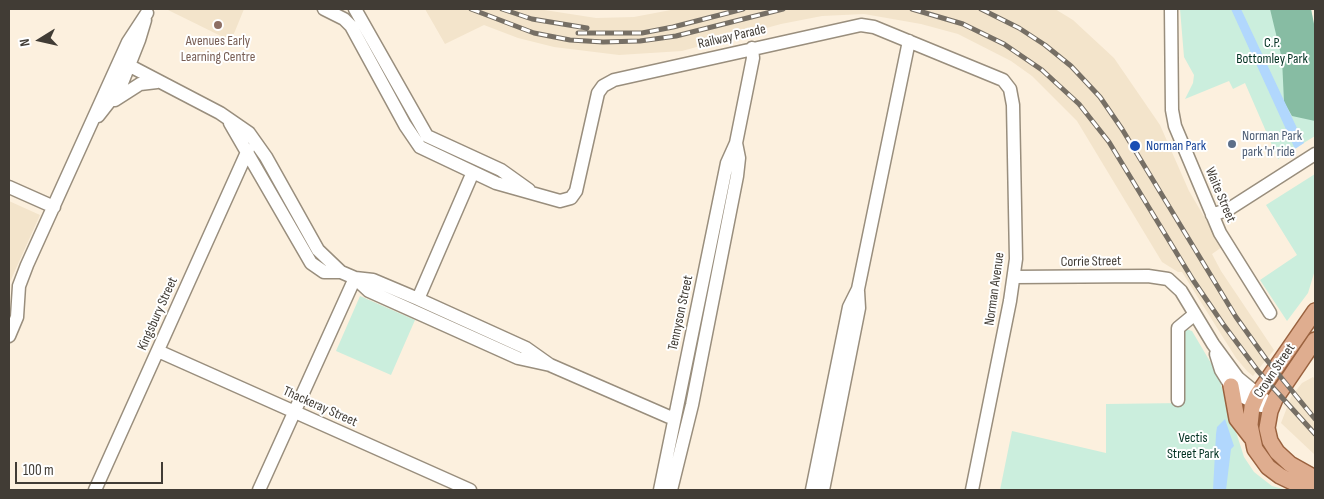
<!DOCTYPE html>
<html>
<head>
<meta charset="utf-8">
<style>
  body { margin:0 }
  #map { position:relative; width:1324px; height:499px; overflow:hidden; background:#fcf0de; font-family:"Sofia Sans Condensed",sans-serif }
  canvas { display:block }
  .frame { position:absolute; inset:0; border:10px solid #413c35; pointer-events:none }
  .north { position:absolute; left:15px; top:15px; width:50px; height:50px; -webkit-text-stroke:4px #fff; paint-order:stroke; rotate:260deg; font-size:14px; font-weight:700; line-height:20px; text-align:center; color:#413c35 }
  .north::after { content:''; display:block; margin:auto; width:18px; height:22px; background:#413c35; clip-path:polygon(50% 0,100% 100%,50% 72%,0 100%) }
  .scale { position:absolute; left:15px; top:462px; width:148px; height:22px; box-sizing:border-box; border:2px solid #413c35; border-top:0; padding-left:6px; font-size:15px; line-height:18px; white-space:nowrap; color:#413c35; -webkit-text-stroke:4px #fff; paint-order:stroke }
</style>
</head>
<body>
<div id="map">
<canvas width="1324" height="499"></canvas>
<div class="frame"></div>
<div class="north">N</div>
<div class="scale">100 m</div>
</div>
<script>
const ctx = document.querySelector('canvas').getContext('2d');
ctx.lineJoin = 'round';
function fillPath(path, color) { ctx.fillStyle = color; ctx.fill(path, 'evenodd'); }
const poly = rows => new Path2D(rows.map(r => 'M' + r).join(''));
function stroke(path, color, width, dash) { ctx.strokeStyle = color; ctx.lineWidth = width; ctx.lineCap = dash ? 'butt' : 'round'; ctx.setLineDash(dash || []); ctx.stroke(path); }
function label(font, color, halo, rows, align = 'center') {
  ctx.font = font + ' "Sofia Sans Condensed",sans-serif'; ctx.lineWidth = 4; ctx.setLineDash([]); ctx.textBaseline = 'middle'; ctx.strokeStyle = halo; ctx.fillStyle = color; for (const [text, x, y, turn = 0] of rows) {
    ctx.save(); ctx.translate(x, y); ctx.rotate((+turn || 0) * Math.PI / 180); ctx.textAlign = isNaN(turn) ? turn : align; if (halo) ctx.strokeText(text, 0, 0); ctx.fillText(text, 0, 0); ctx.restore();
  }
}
fillPath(poly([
  [166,9,244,9,231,41],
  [425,9,538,9,596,18,634,17,676,9,1055,9,1073,20,1114,58,1160,125,1189,191,1222,247,1212,254,1221,271,1274,350,1253,376,1247,371,1236,358,1182,272,1178,272,1162,262,1077,121,1032,76,1011,61,958,34,921,24,864,14,822,16,781,24,682,51,619,55,554,47,518,38,484,25,445,44],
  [9,201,40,215,9,284],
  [1313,377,1315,379,1315,455,1281,423,1291,397,1302,383]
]), '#f3e4cb');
fillPath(poly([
  [1180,9,1311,9,1315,29,1315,136,1278,159,1245,83,1233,89,1229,81,1185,99,1193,83,1194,75,1184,57],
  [1315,174,1315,270,1308,293,1287,321,1260,280,1297,255,1266,205],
  [360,296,415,320,391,375,336,351],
  [1186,329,1192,331,1218,375,1244,457,1254,472,1272,486,1287,490,1000,490,1012,431,1106,453,1106,404,1183,403,1183,332]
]), '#cbeedd');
fillPath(poly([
  [1270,9,1311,9,1315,29,1315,121,1292,116,1284,102,1282,59]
]), '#87bca3');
fillPath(poly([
  [1231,9,1241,9,1304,143,1295,149],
  [1225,419,1234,446,1231,449,1226,490,1213,490,1216,434,1217,427]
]), '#b1d7fd');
const minor = poly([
  [324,9,344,19,351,26,405,125,420,147,496,183,560,201,571,198,576,191,598,93,603,86,614,80,861,25,874,27,1003,80,1010,89,1013,105,1016,259,1010,301,972,490],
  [355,9,427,136,501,170,529,190],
  [1171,9,1172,110,1175,126,1220,233,1270,313],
  [130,66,220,113,249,133,266,157,318,250,341,272,355,278,373,280,418,299,526,348,550,365],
  [115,100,140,84,157,82],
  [98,116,120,88,139,40,145,20],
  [230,123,311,263,324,272,341,272],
  [9,187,54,207],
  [1212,215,1229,209,1315,154],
  [1014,277,1148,276,1168,279,1181,291,1213,344,1238,378,1272,406],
  [355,278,369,291,518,358,550,365,674,419],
  [418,299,473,172],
  [9,336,17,317,19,286,27,265,128,42,147,13],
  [158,351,470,490],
  [1216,354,1221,370,1231,386,1241,396,1261,406],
  [1178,400,1178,328,1195,314],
  [95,490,248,150],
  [259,490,355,278],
  [660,490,727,163,736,143],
  [671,490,692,405,737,176,739,158,736,143,753,58,752,48],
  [812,490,849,307,858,289,909,41],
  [823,490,859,308,858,291]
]);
const major = poly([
  [1315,340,1275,399,1270,411,1267,428,1270,441,1277,452,1290,464,1315,478],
  [1231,386,1237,419,1251,437],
  [1309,490,1280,476,1268,467,1255,449,1250,425,1252,407,1257,395,1315,311]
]);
stroke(minor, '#998e7d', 15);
stroke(major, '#9a623f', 18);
stroke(minor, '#fff', 12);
stroke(major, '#dfad8f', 15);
const rail = poly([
  [471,9,534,33,570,40,603,42,640,41,676,36,783,9],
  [502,9,532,19,587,28],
  [912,9,963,24,1004,44,1042,70,1079,104,1109,142,1193,280,1223,324,1258,371,1315,434],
  [981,9,1019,28,1045,45,1071,66,1100,97,1122,129,1236,317,1266,359,1315,419],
  [578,33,642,33,673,27,743,9]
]);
stroke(rail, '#766f65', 5);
stroke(rail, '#fff', 3, [9]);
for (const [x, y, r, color] of [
  [218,25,5,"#8d6e63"],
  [1232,144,5,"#5c6f8a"],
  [1135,146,6,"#1a4fb4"]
]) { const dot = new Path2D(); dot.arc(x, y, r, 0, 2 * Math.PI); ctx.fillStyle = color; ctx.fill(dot); stroke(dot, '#fff', 2); }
label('14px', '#413c35', '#fff', [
  ["Railway Parade",732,37,-13],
  ["Waite Street",1220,195,67],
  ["Corrie Street",1091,262,-1],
  ["Norman Avenue",995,289,-82],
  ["Tennyson Street",681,313,-78],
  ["Kingsbury Street",158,314,-66],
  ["Crown Street",1275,371,-56],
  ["Thackeray Street",320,407,24]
]);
label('14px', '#785e54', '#fff', [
  ["Avenues Early",218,41],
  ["Learning Centre",218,57]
]);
label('14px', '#023222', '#fff', [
  ["C.P.",1272,43],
  ["Bottomley Park",1272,59],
  ["Vectis",1193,438],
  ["Street Park",1193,454]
]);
label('14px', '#4e5e75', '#fff', [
  ["Norman Park",1242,136],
  ["park 'n' ride",1242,152]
], 'left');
label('14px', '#164399', '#fff', [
  ["Norman Park",1146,146]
], 'left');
</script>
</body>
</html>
